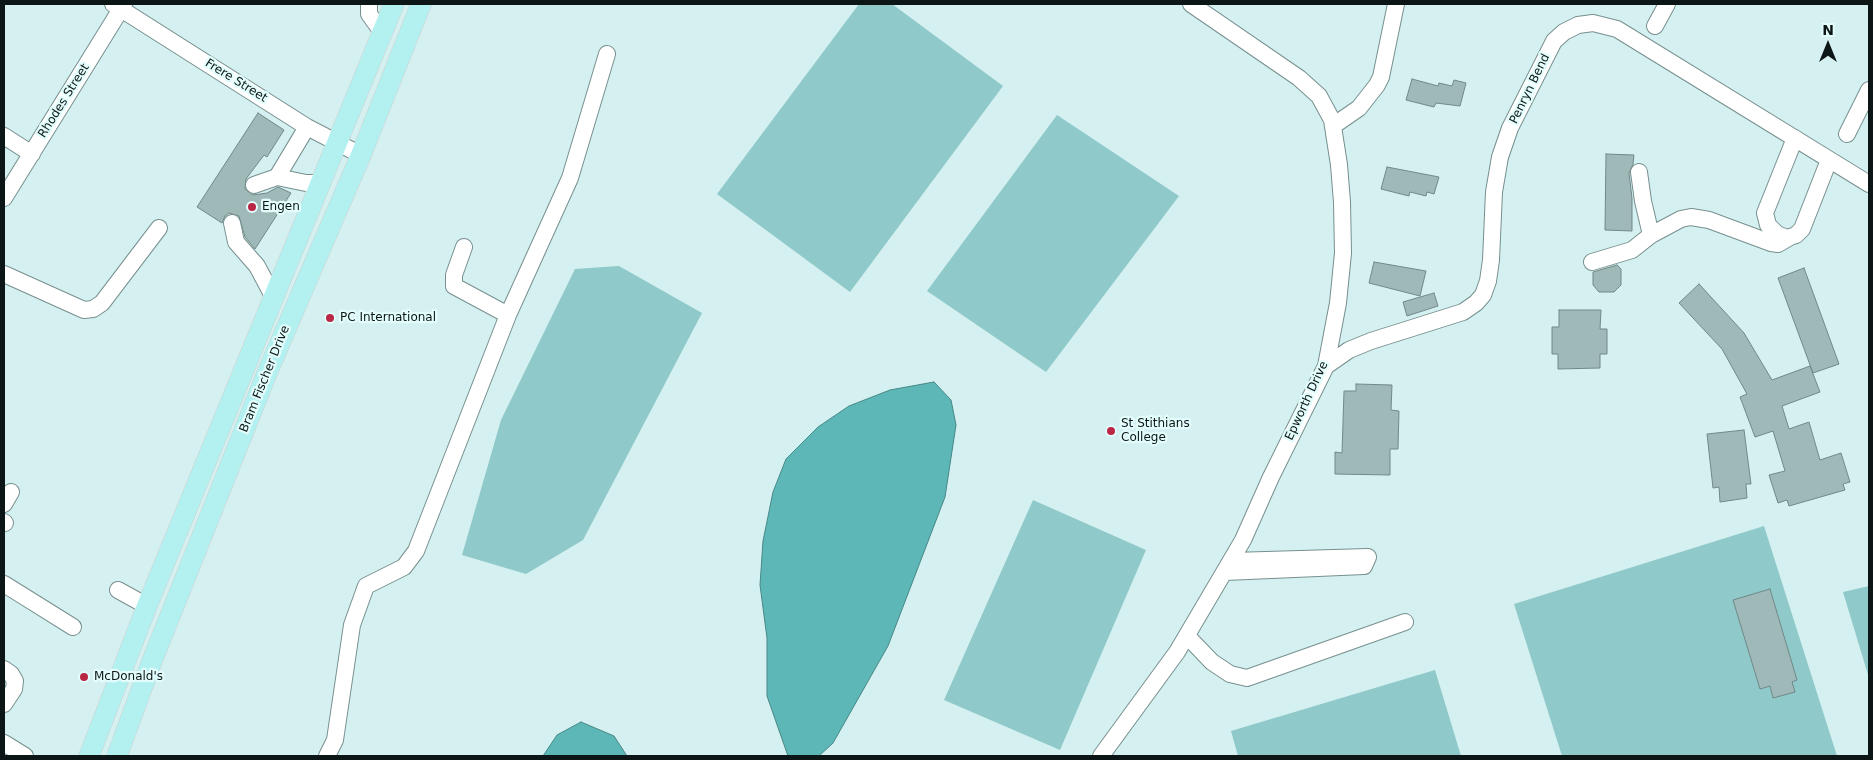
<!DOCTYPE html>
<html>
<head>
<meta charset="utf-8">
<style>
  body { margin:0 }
  #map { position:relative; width:1873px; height:760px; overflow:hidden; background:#d5f0f0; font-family:"DejaVu Sans",sans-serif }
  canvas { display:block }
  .frame { position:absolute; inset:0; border:5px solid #0d1616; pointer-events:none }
  .north { position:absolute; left:1803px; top:20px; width:50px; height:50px; -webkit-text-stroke:4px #e3fdfd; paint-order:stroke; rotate:0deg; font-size:14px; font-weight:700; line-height:20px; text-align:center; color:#0d1616 }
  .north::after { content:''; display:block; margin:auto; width:18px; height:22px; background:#0d1616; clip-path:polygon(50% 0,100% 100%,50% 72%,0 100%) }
</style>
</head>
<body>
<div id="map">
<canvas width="1873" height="760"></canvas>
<div class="frame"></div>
<div class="north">N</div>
</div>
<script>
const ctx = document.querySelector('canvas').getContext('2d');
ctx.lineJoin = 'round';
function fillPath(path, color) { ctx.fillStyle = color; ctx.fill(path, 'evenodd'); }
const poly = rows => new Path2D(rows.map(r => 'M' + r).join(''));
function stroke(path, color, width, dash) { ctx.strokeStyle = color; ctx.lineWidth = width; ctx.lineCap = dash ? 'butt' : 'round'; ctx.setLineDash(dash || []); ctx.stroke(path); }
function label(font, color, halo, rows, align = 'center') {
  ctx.font = font + ' "DejaVu Sans",sans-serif'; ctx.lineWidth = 4.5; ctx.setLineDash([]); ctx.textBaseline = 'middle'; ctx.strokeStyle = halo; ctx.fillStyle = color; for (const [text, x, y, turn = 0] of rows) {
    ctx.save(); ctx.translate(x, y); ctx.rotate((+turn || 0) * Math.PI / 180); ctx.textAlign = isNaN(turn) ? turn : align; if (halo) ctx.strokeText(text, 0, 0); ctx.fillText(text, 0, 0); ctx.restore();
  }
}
fillPath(poly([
  [859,4,892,4,1003,86,850,292,717,194],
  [1057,115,1179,196,1046,372,927,291],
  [619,266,702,313,583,540,526,574,462,555,501,420,575,269],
  [1033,500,1146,550,1060,750,944,700],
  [1764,526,1837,756,1562,756,1514,604],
  [1869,586,1869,678,1843,592],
  [1435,670,1461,756,1238,756,1231,731]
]), '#8fc9c9');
const water = poly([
  [934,382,951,400,956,425,945,497,888,646,833,743,819,756,788,756,767,696,767,638,760,585,763,541,773,492,786,459,818,427,849,406,890,390,934,382],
  [581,722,614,736,627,756,543,756,557,735,581,722]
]);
fillPath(water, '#5eb7b7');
stroke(water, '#468787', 1);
const building = poly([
  [1412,79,1438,86,1439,83,1452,86,1454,80,1466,83,1460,106,1436,103,1434,107,1406,100,1412,79],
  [258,113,284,130,267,157,264,155,246,179,245,189,253,195,267,193,278,187,291,193,255,249,245,237,239,216,229,213,225,216,222,223,197,207,258,113],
  [1606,154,1634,155,1633,164,1629,173,1632,198,1632,231,1605,230,1606,154],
  [1387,167,1439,177,1434,194,1427,192,1426,196,1410,192,1409,196,1381,189,1387,167],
  [1374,262,1426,271,1420,296,1369,283,1374,262],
  [1617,265,1621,269,1621,285,1614,292,1599,292,1593,285,1593,272,1617,265],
  [1804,268,1839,364,1813,373,1778,278,1804,268],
  [1699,284,1744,333,1772,380,1810,366,1820,392,1782,406,1789,429,1809,422,1820,460,1841,453,1850,482,1843,484,1845,490,1789,506,1787,500,1778,503,1769,475,1785,471,1773,431,1755,437,1740,397,1747,394,1722,349,1679,303,1699,284],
  [1434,293,1438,306,1407,316,1403,302,1434,293],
  [1559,310,1601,310,1600,329,1607,329,1607,354,1600,354,1600,368,1558,369,1558,354,1552,354,1552,327,1559,327,1559,310],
  [1356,384,1392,385,1391,410,1399,411,1398,449,1390,449,1390,475,1335,474,1335,452,1342,453,1344,391,1356,391,1356,384],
  [1744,430,1751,484,1746,484,1747,498,1720,502,1719,487,1713,488,1707,434,1744,430],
  [1770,589,1797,680,1792,682,1795,692,1773,698,1770,686,1760,689,1733,600,1770,589]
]);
fillPath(building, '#9fb8b8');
stroke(building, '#708888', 1);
const minor = poly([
  [113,4,307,127,361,155],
  [369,4,369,14,382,32],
  [1655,26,1667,4],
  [1333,126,1359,108,1377,85,1381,77,1396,4],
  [1847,134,1869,90],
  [4,136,32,154],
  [1795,138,1765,213,1768,225,1777,234,1787,238,1796,235,1802,229,1829,160],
  [1639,172,1643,201,1651,235],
  [277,177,306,183,321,183],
  [254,185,277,177,307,127],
  [4,198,124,4],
  [232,223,236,242,257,266,274,298],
  [464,247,454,275,454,286,508,315],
  [1592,262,1632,250,1651,235,1681,219,1691,217,1709,220,1771,243,1778,244,1790,237],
  [4,274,84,310,93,309,102,303,159,228],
  [1326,366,1349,350,1371,341,1463,312,1476,303,1483,295,1488,281,1491,260,1494,192,1500,157,1510,128,1554,41,1564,32,1578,25,1593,23,1617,29,1869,184],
  [4,504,11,492],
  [4,522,5,523],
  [1225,572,1364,566,1368,557,1232,561],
  [4,584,73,627],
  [118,590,147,606],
  [1187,636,1212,662,1230,674,1247,678,1405,622],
  [4,669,11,674,15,681,14,689,4,704],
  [4,743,25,756],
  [327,756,335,740,352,625,366,586,404,567,416,551,508,315,570,178,607,54],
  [1101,756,1177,652,1243,540,1271,477,1326,366,1338,303,1343,253,1342,202,1339,165,1332,120,1319,96,1299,78,1191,4]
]);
const major = poly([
  [89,756,147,606,394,4],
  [117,756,152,661,267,373,361,155,421,4]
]);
stroke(minor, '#77908f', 18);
stroke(major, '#cfd0d0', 21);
stroke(minor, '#fff', 16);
stroke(major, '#b3f1f1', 20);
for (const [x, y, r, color] of [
  [252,207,5,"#b92744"],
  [330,318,5,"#b92744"],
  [1111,431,5,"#b92744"],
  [84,677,5,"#b92744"]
]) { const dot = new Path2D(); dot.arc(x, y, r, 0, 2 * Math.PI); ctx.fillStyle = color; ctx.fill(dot); stroke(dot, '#e3fdfd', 2); }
label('12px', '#0d1616', '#e3fdfd', [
  ["Frere Street",236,81,32],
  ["Penryn Bend",1530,89,-64],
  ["Rhodes Street",64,101,-58],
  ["Bram Fischer Drive",265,379,-68],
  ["Epworth Drive",1307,401,-65]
]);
label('12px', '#0d1616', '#e3fdfd', [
  ["Engen",262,207],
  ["PC International",340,318],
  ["St Stithians",1121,424],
  ["College",1121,438],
  ["McDonald's",94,677]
], 'left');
</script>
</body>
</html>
